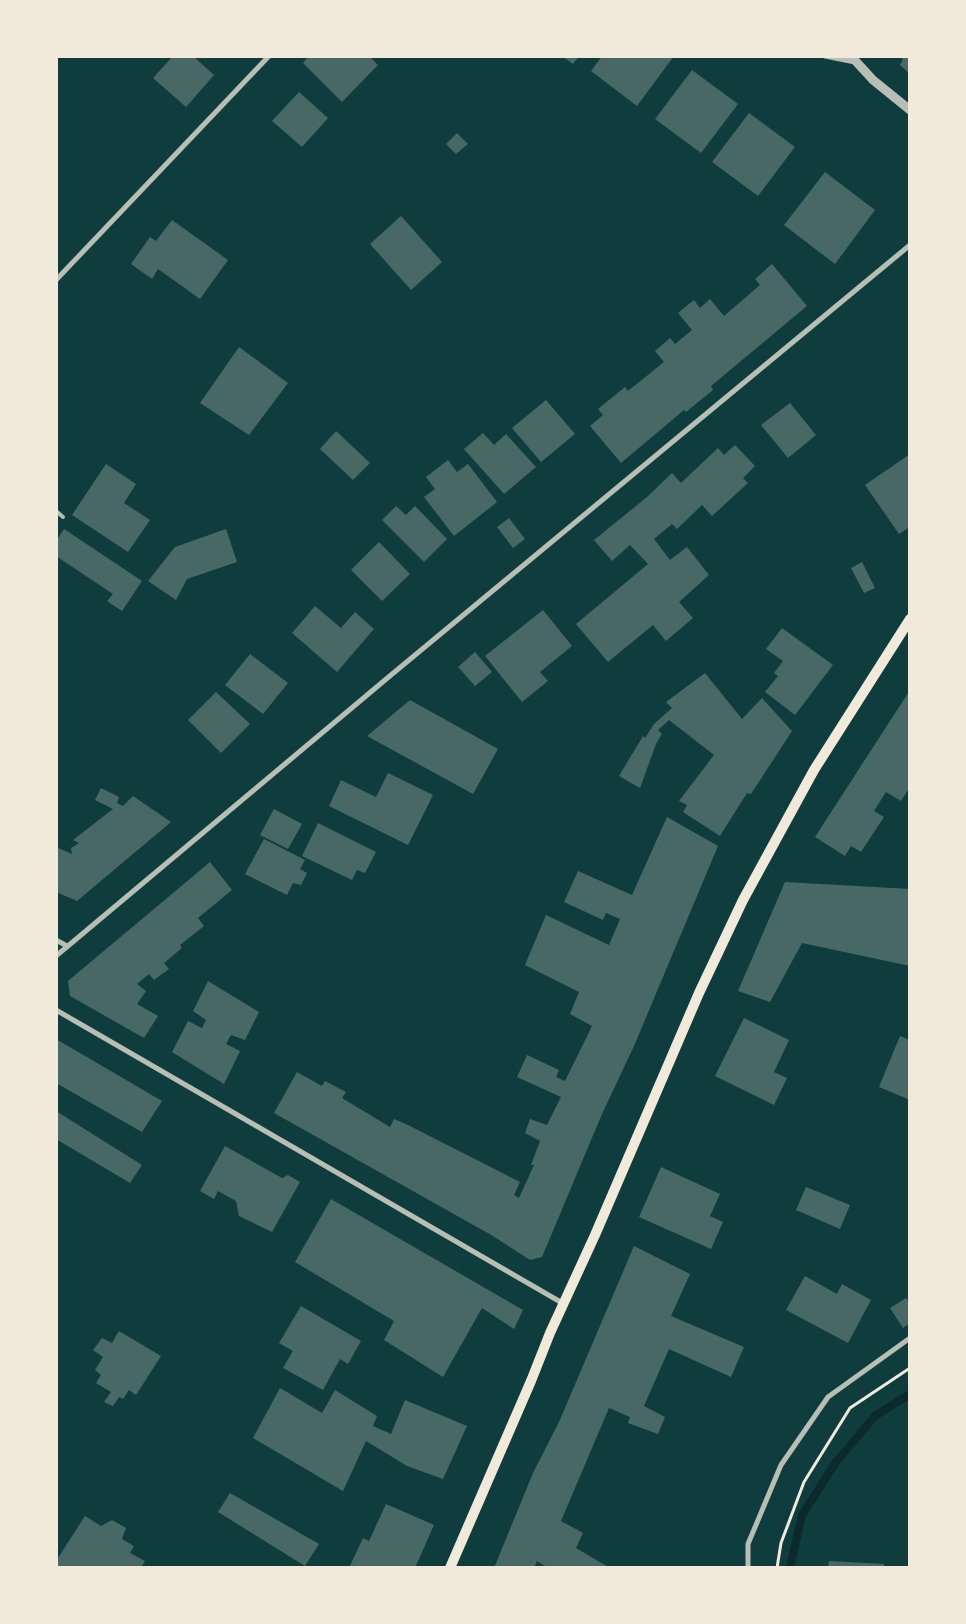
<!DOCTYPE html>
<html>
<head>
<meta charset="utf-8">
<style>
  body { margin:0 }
  #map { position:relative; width:966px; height:1624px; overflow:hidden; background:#0f3d3e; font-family:"Libre Baskerville",serif }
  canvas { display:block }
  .frame { position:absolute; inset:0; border:58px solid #f1e9da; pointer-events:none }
</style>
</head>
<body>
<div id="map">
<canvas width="966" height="1624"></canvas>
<div class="frame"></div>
</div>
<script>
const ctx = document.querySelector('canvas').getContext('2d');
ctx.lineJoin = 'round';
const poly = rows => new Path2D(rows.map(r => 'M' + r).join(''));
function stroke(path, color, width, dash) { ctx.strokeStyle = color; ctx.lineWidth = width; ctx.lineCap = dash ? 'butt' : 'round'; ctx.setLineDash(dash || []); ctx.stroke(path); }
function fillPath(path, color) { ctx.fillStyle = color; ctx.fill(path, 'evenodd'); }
stroke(poly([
  [790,1568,802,1515,836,1462,875,1416,910,1394]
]), '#0a2a2b', 8);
fillPath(poly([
  [173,56,193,56,214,75,186,107,153,78],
  [309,56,369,56,378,65,342,102,303,63],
  [562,56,579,56,573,64],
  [602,56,674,56,637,106,591,71],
  [899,56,910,56,910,74,900,65,903,59],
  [692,70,738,104,701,153,655,119],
  [299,92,328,118,302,147,272,121],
  [749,113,795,147,758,196,712,162],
  [457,133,468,144,456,154,446,144],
  [825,172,875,210,835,264,784,225],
  [401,216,442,262,411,290,370,244],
  [172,220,228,260,200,299,158,269,152,279,131,264,150,237,156,241],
  [772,264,807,306,711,386,713,390,686,412,684,410,621,463,590,426,603,415,598,409,625,387,628,391,664,362,655,351,670,338,675,344,692,330,678,313,694,300,700,308,710,299,724,316,760,285,755,279],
  [239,347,288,383,249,435,200,403],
  [546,400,575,434,541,462,512,428],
  [790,403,816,435,788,458,761,425],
  [336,431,370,463,353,480,320,449],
  [483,433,494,445,506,434,536,467,504,494,464,449],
  [735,445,755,466,743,478,748,483,712,516,702,505,677,529,672,524,654,539,670,560,687,547,709,575,679,602,693,618,666,641,653,625,608,662,576,624,648,564,630,545,612,561,594,540,647,497,672,473,681,483,718,448,724,455],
  [910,454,910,527,899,534,865,485],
  [448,460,457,472,468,464,497,502,454,536,424,497,435,489,426,477],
  [106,464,136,484,124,503,150,520,128,552,72,515],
  [396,506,406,515,415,506,447,539,424,562,382,520],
  [509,518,525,539,513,548,497,527],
  [64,529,142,581,122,611,107,601,113,594,56,556,56,541],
  [226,529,237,562,187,579,176,600,148,581,175,547],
  [379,542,410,574,382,601,351,570],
  [862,562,875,588,864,593,851,568],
  [315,606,341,628,355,612,374,629,337,672,292,633],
  [543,610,572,646,540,672,548,681,522,702,485,656],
  [782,628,833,665,795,715,765,692,778,676,774,673,783,661,766,649],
  [475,652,492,672,475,686,458,667],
  [250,654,288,683,263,714,225,685],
  [705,673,742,719,762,698,792,731,751,794,747,793,720,836,683,812,687,805,679,801,714,755,669,720,658,730,662,734,656,744,640,788,619,776,643,736,645,738,654,724,672,708,666,702],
  [910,690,910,787,901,801,886,792,874,811,884,817,861,852,851,846,845,856,815,837],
  [216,692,250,724,221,753,188,720],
  [410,700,498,749,473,794,367,736],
  [388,773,433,795,408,845,329,806,341,780,376,797],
  [101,788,119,797,117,803,123,806,133,796,171,822,77,901,56,892,56,847,72,854,71,848,79,843,73,840,113,809,95,800],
  [274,809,302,824,288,849,260,835],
  [667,817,718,846,634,1046,602,1114,542,1257,530,1260,493,1236,274,1113,297,1072,322,1086,325,1081,346,1092,342,1098,390,1127,394,1119,408,1125,520,1182,514,1195,519,1198,534,1165,531,1165,540,1141,525,1133,530,1119,547,1125,561,1097,517,1077,527,1055,559,1070,556,1077,565,1081,592,1026,570,1014,579,992,525,965,546,915,609,945,620,919,606,913,603,920,564,902,578,871,632,895],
  [318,823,376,852,365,873,357,870,352,880,302,856],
  [264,839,305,860,300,869,307,873,301,885,293,883,287,895,245,874],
  [210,862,232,890,198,918,204,926,180,945,182,948,164,963,169,969,154,980,149,974,137,984,146,991,137,1004,158,1016,144,1038,70,996,68,981],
  [785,882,910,889,910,966,802,943,770,1002,738,991],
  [208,981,259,1012,245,1040,231,1035,226,1044,240,1051,224,1084,172,1052,188,1021,202,1028,206,1020,193,1011],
  [744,1018,789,1040,774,1072,787,1078,774,1105,715,1076],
  [900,1036,910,1040,910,1100,879,1087],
  [56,1039,162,1101,142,1132,56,1083],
  [56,1111,142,1165,130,1183,56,1139],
  [225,1146,282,1178,288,1175,300,1182,272,1232,239,1216,236,1201,218,1191,214,1199,200,1191],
  [661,1167,720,1194,710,1216,723,1222,711,1249,639,1217],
  [806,1187,850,1205,840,1229,796,1210],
  [331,1199,523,1310,514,1329,482,1308,443,1377,384,1340,394,1321,295,1262],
  [634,1246,690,1274,671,1316,744,1347,731,1377,669,1349,644,1406,665,1417,658,1434,628,1423,630,1417,609,1408,561,1521,583,1533,576,1548,610,1568,548,1568,537,1561,534,1568,494,1568,533,1473,559,1422],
  [805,1276,837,1294,842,1284,871,1300,848,1343,786,1310],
  [906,1298,910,1303,910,1323,903,1328,890,1308],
  [301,1306,361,1341,348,1364,340,1359,323,1390,283,1368,293,1351,279,1343],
  [119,1331,161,1356,136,1395,129,1390,123,1399,119,1397,113,1406,104,1402,111,1392,96,1383,101,1375,95,1370,103,1357,93,1350,102,1338,112,1343],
  [280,1388,322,1413,335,1390,377,1416,373,1426,391,1434,405,1400,467,1426,443,1479,407,1466,366,1441,343,1491,253,1438],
  [230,1493,319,1544,305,1566,218,1512],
  [386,1504,434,1525,415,1568,349,1568,363,1538,369,1541],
  [85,1516,101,1526,112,1520,126,1528,122,1539,134,1546,130,1553,145,1561,141,1568,56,1567,56,1561],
  [829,1561,884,1564,884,1568,828,1568]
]), '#486865');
stroke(poly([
  [777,1568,781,1543,804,1482,850,1408,910,1368]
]), '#f1e9da', 3);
stroke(poly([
  [56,511,63,517]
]), '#b8beb3', 4);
stroke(poly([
  [825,56,855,62],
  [56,280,269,56],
  [56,940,67,946],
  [56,956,391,675,910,245],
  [56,1010,564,1304],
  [748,1568,748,1544,781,1465,828,1397,910,1338]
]), '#b8beb3', 5);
stroke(poly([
  [851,56,873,80,910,110]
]), '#b8beb3', 9);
stroke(poly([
  [450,1568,531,1381,550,1333,595,1235,699,993,743,900,814,770,910,619]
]), '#f1e9da', 10);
</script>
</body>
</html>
